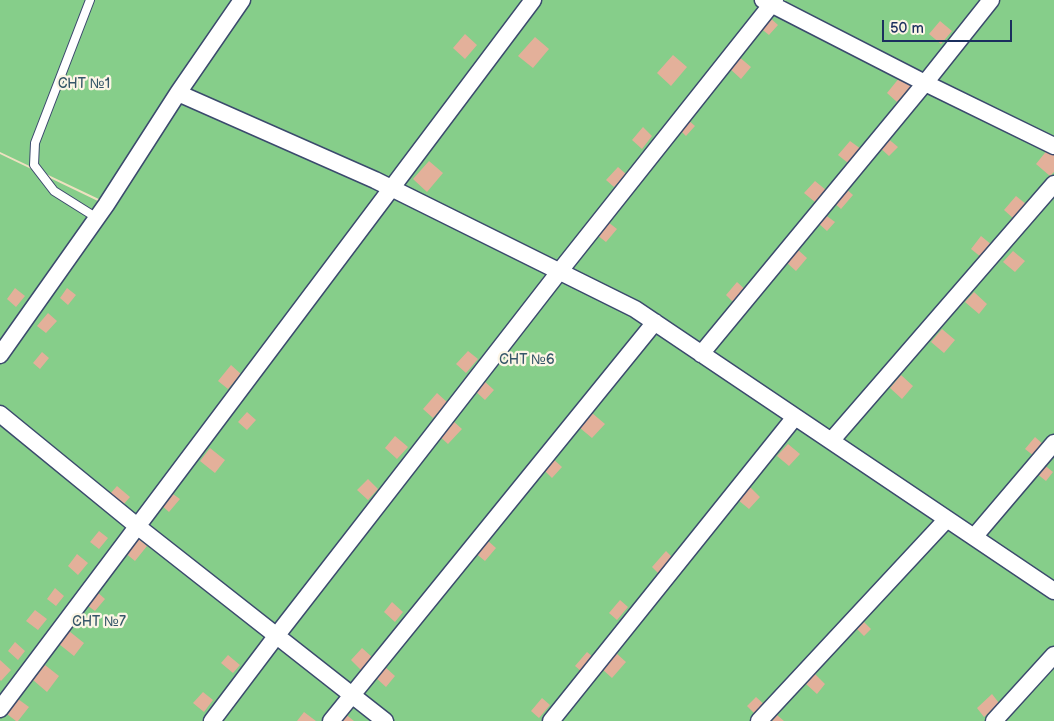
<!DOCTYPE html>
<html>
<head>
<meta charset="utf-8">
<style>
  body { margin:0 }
  #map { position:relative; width:1054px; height:721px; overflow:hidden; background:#eee1c0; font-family:"Balsamiq Sans",sans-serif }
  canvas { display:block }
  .scale { position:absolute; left:882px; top:20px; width:130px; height:22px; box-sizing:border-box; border:2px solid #1b2f5e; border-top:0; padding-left:6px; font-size:15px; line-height:18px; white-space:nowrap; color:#1b2f5e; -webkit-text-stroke:4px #fcf5e5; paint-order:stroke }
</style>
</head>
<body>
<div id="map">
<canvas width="1054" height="721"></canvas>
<div class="scale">50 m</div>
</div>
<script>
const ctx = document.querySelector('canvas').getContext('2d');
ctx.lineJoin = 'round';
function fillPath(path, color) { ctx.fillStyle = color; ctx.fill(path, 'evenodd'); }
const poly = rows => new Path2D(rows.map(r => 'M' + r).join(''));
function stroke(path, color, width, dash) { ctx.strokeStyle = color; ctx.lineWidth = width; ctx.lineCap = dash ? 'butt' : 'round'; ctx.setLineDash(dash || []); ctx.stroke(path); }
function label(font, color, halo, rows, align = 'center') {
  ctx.font = font + ' "Balsamiq Sans",sans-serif'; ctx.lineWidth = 4.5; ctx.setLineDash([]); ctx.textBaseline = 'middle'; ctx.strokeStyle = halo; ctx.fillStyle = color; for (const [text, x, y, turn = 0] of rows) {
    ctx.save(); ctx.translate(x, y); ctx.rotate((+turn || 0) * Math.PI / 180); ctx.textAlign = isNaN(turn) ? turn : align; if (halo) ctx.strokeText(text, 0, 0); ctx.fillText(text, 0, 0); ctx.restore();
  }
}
fillPath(poly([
  [0,0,1054,0,1054,721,0,721,0,154,102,203,103,201,0,152]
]), '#86ce8a');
fillPath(poly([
  [768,16,778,25,769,35,759,27],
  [940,21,952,31,941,44,929,34],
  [465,34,477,45,465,59,453,48],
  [535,37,549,49,533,68,518,56],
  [673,55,687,67,671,86,657,73],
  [738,56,751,67,741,79,728,67],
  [900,77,911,86,897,102,887,93],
  [687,119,695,126,686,136,679,129],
  [643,127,652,136,642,149,632,140],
  [886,137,898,147,889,156,878,146],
  [850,141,861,149,848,163,838,155],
  [1048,149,1054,154,1054,172,1050,176,1036,164],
  [429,161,443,173,427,192,413,179],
  [618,167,626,174,614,187,606,180],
  [815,181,826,190,815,202,804,193],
  [844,187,853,195,841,209,832,201],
  [1016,196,1026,204,1014,219,1004,210],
  [824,214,835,222,827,231,817,222],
  [608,222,617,229,606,242,597,235],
  [981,236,992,245,981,257,971,249],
  [797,249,807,258,796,271,786,262],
  [1013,251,1025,261,1015,272,1003,262],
  [737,282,748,292,736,305,726,295],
  [15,288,25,296,16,307,7,299],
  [67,288,76,295,68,305,60,298],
  [974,292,987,304,979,314,965,302],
  [48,313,57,321,46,333,37,326],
  [942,329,955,340,944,353,931,342],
  [468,351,478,359,466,373,456,364],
  [42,352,49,358,40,369,33,363],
  [231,365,241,374,228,389,218,381],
  [901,375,913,386,902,399,890,388],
  [483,380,494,390,485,400,474,390],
  [437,393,447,402,433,418,423,409],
  [247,412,256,420,247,430,238,422],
  [592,413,605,424,592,438,580,428],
  [452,420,462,429,448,444,438,435],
  [395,436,408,447,397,459,385,448],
  [1035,437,1044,445,1034,456,1025,449],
  [788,444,800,454,789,466,777,456],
  [210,448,225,460,215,473,200,461],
  [551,457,562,467,552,478,542,468],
  [1043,464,1053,472,1046,481,1036,473],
  [368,479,378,489,368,500,357,490],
  [117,486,130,497,123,505,110,494],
  [750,487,760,497,749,509,738,500],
  [170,492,180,499,169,512,160,504],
  [99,531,108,538,99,549,90,542],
  [136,537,147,546,135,561,124,552],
  [486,539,496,548,485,561,474,552],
  [666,551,673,558,659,574,652,567],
  [77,554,88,563,78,575,68,566],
  [55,588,64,596,56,606,47,599],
  [95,590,105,599,95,611,84,603],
  [620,600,628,607,617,620,609,613],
  [392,602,403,612,395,622,384,612],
  [35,610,47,619,38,630,26,621],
  [864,622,871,629,864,636,857,629],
  [69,631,84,643,74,656,59,644],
  [15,642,25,651,18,660,8,651],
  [362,648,372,657,361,670,351,660],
  [587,652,593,657,581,671,575,666],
  [616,653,626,662,612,678,602,669],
  [228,655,240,665,233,673,221,663],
  [0,660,11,670,1,681,0,680],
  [45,665,59,676,47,692,33,680],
  [384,666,395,676,386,687,375,677],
  [815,674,825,684,817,694,806,684],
  [203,692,213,700,204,712,193,703],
  [992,694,999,703,984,717,977,708],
  [756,697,766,706,756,715,747,706],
  [542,698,550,705,539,718,531,711],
  [18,699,29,707,18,721,16,721,7,714],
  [304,712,316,721,297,721],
  [344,713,354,721,338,721],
  [777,715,784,721,772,721]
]), '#e3b09a');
const service = poly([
  [90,0,35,143,34,165,54,191,97,218]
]);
const minor = poly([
  [763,0,925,83,1054,146],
  [178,93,375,180,635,309,1054,591],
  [701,354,925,83,991,0],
  [0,355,106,205,178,93,242,0],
  [0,414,137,526,385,721],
  [831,441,1054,184],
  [974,537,1054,443],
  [0,709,533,0],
  [212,721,277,635,559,272,775,0],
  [331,721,655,322],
  [551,721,795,417],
  [759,721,947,519],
  [994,721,1054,655]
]);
stroke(service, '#3b4a6d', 10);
stroke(minor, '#3b4a6d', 19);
stroke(service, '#fff', 8);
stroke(minor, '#fff', 16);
label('14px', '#365769', '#fcf5e5', [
  ["СНТ №1",84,84],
  ["СНТ №6",527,360],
  ["СНТ №7",99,622]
]);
</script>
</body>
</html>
